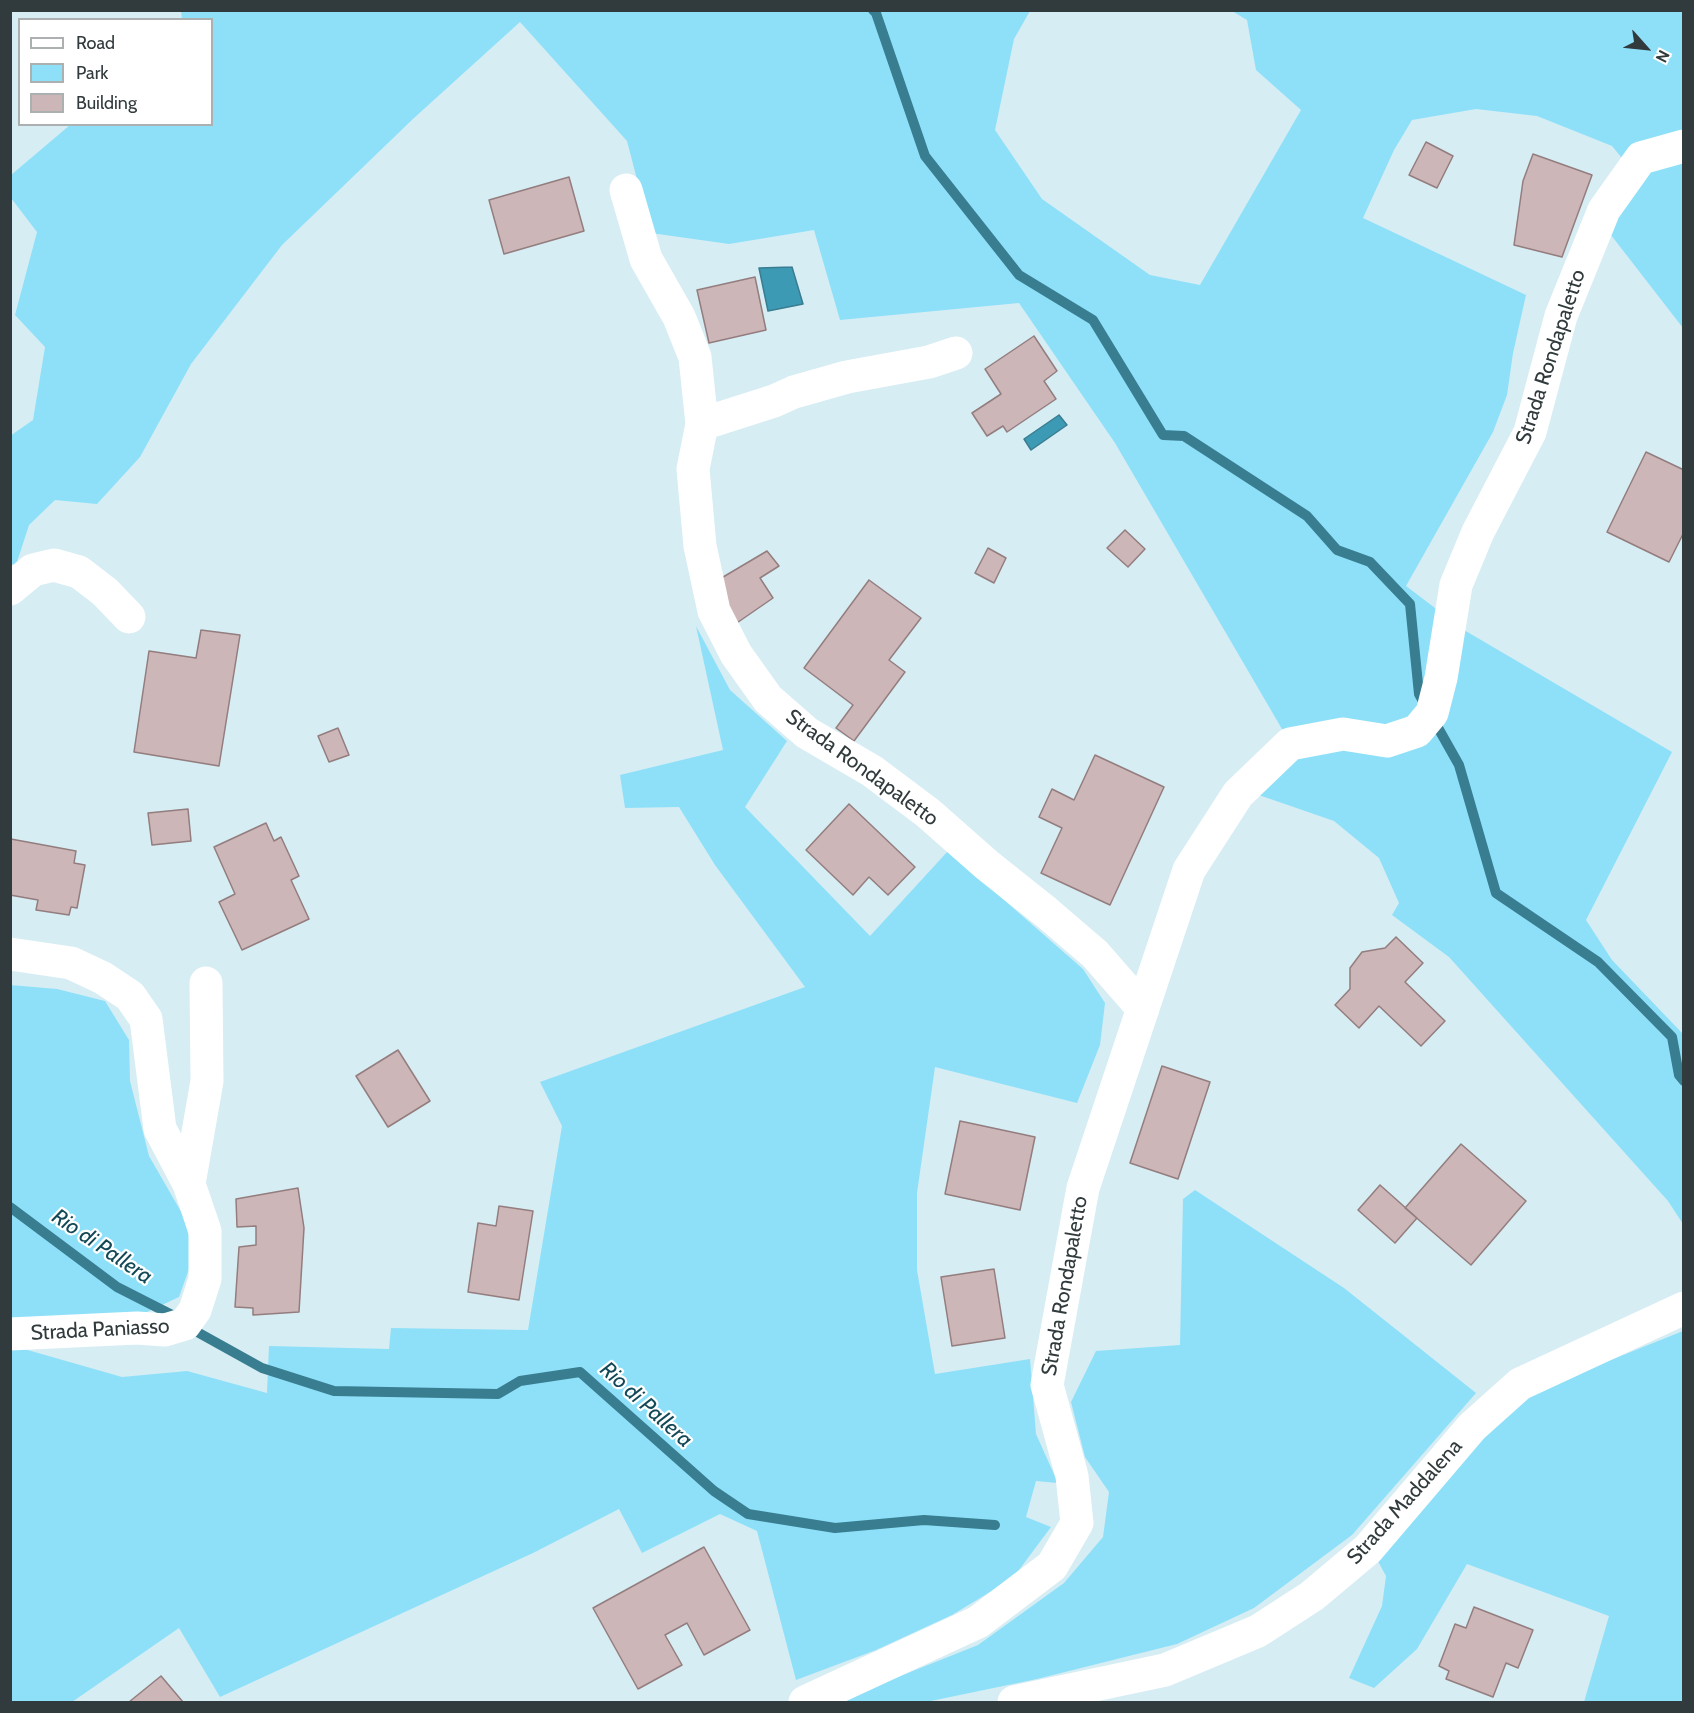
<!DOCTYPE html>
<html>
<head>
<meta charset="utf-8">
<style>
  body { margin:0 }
  #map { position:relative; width:1694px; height:1713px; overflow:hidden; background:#d6edf4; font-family:Cabin,sans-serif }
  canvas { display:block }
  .frame { position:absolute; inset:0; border:12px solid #313a3c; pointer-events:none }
  .legend { position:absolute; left:18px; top:18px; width:195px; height:108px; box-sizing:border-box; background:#fff; border:2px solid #adb0b1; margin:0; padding:8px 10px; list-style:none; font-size:18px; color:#313a3c }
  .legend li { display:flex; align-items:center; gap:12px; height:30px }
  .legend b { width:30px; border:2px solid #adb0b1 }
  .north { position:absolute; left:1616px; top:18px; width:60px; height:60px; -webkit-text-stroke:4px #fff; paint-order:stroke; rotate:117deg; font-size:16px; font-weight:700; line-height:24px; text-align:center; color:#313a3c }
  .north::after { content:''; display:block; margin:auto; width:21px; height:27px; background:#313a3c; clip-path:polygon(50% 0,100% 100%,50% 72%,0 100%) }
</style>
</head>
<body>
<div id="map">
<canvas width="1694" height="1713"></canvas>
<div class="frame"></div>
<ul class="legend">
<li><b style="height:8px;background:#fff"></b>Road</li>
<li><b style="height:16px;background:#8ee0f9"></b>Park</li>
<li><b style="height:16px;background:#cdb6b7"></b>Building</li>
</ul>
<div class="north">N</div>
</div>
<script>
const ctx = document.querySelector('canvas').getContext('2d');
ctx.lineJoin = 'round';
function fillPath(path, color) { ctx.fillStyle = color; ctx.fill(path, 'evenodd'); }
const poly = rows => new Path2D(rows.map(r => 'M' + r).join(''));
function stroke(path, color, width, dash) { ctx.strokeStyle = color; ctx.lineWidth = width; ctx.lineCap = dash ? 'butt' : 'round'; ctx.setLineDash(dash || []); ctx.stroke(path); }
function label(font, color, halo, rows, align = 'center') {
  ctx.font = font + ' Cabin,sans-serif'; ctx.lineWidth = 4.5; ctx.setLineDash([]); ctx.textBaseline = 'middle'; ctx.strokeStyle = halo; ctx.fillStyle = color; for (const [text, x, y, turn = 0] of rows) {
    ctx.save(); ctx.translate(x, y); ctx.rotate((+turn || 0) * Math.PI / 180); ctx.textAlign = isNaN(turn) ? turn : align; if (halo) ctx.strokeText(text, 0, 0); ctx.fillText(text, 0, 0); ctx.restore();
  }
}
fillPath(poly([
  [181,11,1030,11,1014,39,995,130,1042,199,1150,275,1200,285,1301,110,1256,70,1247,20,1232,11,1683,11,1683,328,1604,226,1640,180,1612,146,1537,116,1476,109,1412,120,1394,150,1363,218,1526,295,1513,353,1507,395,1493,432,1406,586,1464,630,1672,752,1586,920,1612,960,1683,1034,1683,1224,1668,1201,1449,957,1392,915,1399,903,1379,858,1334,821,1253,793,1296,753,1115,443,1019,303,840,320,814,230,729,244,651,233,627,141,520,22,414,118,282,245,191,364,140,457,97,504,55,500,29,525,16,565,10,564,10,436,33,420,45,347,15,315,37,232,11,198,11,175,70,125,212,124,212,20,182,19],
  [696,626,730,690,787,741,745,807,870,936,948,851,1083,969,1105,1003,1100,1045,1077,1103,935,1067,917,1193,917,1270,935,1374,1030,1359,1036,1434,1058,1483,1036,1481,1026,1517,1051,1527,1013,1578,952,1615,876,1650,796,1680,757,1531,720,1514,642,1553,619,1509,533,1553,220,1697,179,1628,72,1702,11,1702,10,1345,122,1377,187,1371,267,1393,269,1346,389,1349,391,1328,528,1330,562,1126,540,1082,805,987,715,865,679,807,625,808,620,775,723,750],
  [10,985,57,989,105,1001,129,1040,130,1081,149,1156,183,1215,194,1255,179,1297,147,1312,120,1317,11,1318],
  [1195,1190,1344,1288,1476,1393,1352,1535,1254,1608,1177,1644,1037,1679,926,1702,835,1702,978,1645,1064,1583,1103,1537,1109,1492,1085,1457,1071,1402,1096,1351,1180,1345,1183,1199],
  [1683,1331,1683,1702,1584,1702,1609,1616,1467,1564,1417,1649,1374,1688,1349,1678,1382,1606,1386,1576,1374,1554,1483,1429,1531,1392]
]), '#8ee0f9');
const water = poly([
  [792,267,803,304,768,311,759,268,792,267],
  [1059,415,1067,425,1031,450,1024,439,1059,415]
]);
fillPath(water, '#3d9ab4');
stroke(water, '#397d90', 1.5);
stroke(poly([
  [873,10,876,13,925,156,1019,275,1093,320,1163,435,1184,436,1307,516,1337,550,1370,562,1410,604,1419,694,1459,765,1496,893,1598,962,1672,1037,1679,1075,1684,1081],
  [10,1207,117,1287,174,1316],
  [199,1333,262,1368,334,1391,498,1394,520,1381,580,1372,714,1491,748,1514,835,1528,924,1520,995,1525]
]), '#397d90', 10);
const building = poly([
  [1426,142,1453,156,1437,188,1409,175,1426,142],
  [1533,154,1592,175,1562,257,1514,245,1523,181,1533,154],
  [569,177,584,231,504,254,489,200,569,177],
  [755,277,766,330,709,343,697,290,755,277],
  [1034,336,1057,371,1044,381,1056,399,1007,432,1003,426,987,436,972,413,1001,394,985,369,1034,336],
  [1646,452,1684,470,1684,532,1669,562,1607,532,1646,452],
  [1125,530,1145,549,1128,567,1107,548,1125,530],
  [988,548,1006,558,994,583,975,573,988,548],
  [767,551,779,566,760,578,773,598,731,627,713,583,767,551],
  [869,580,921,618,889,660,905,672,854,741,836,728,853,705,804,668,869,580],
  [201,630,240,635,219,766,134,752,149,651,196,658,201,630],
  [338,728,349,755,329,762,318,736,338,728],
  [1095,755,1164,787,1110,905,1041,873,1062,828,1039,817,1052,789,1074,800,1095,755],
  [849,804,915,867,888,895,869,877,853,895,806,850,849,804],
  [188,809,191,841,152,845,148,813,188,809],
  [266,823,274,841,281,837,299,876,291,880,309,919,242,950,219,902,235,894,214,847,266,823],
  [11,839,76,851,74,863,85,865,77,908,71,907,69,915,36,910,38,900,10,895,11,839],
  [1396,937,1423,963,1405,982,1445,1021,1421,1046,1379,1006,1359,1028,1335,1005,1350,989,1350,968,1362,952,1385,948,1396,937],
  [398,1050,430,1101,388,1127,356,1076,398,1050],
  [1162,1066,1210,1082,1178,1179,1130,1163,1162,1066],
  [960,1121,1035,1137,1020,1210,945,1194,960,1121],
  [1461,1144,1526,1201,1471,1265,1405,1208,1461,1144],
  [1380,1185,1417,1218,1395,1243,1358,1210,1380,1185],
  [298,1188,304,1228,299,1312,253,1315,253,1308,235,1307,239,1247,256,1245,256,1226,237,1227,236,1199,298,1188],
  [499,1206,533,1211,519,1300,468,1292,478,1223,496,1226,499,1206],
  [994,1269,1005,1338,952,1346,941,1277,994,1269],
  [704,1547,750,1630,704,1655,687,1623,665,1635,682,1665,638,1689,593,1608,704,1547],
  [1474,1607,1533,1630,1518,1668,1506,1663,1493,1697,1446,1679,1449,1671,1439,1666,1455,1624,1466,1628,1474,1607],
  [161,1676,183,1702,129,1702,161,1676]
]);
fillPath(building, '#cdb6b7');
stroke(building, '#937d7e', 1.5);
stroke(poly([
  [626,190,646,259,679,317,695,357,702,424,693,469,700,546,714,611,736,654,768,699,807,733,872,771,928,813,987,865,1046,912,1095,954,1143,1009],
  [702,424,774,401,794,392,847,377,929,362,956,353],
  [10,589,33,570,54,565,79,572,105,592,129,617],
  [10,954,71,963,103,978,130,996,146,1019,160,1129,189,1184,205,1231,205,1279,195,1310,185,1324,165,1330,137,1328,10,1334],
  [189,1184,207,1081,206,983],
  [805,1702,978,1622,1052,1566,1077,1523,1072,1476,1047,1385,1083,1188,1189,870,1238,794,1290,744,1343,734,1387,741,1417,731,1432,713,1441,678,1456,585,1478,532,1530,432,1561,316,1604,210,1641,158,1684,146],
  [1014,1702,1165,1670,1258,1631,1312,1596,1368,1549,1472,1427,1520,1384,1684,1308]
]), '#fff', 33);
label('21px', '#313a3c', '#fff', [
  ["Strada Rondapaletto",1551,357,-72],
  ["Strada Rondapaletto",862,768,36],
  ["Strada Rondapaletto",1065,1286,-80],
  ["Strada Paniasso",100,1330,-3],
  ["Strada Maddalena",1405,1502,-48]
]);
label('italic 22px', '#134957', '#fff', [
  ["Rio di Pallera",102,1247,34],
  ["Rio di Pallera",646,1405,42]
]);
</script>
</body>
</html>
